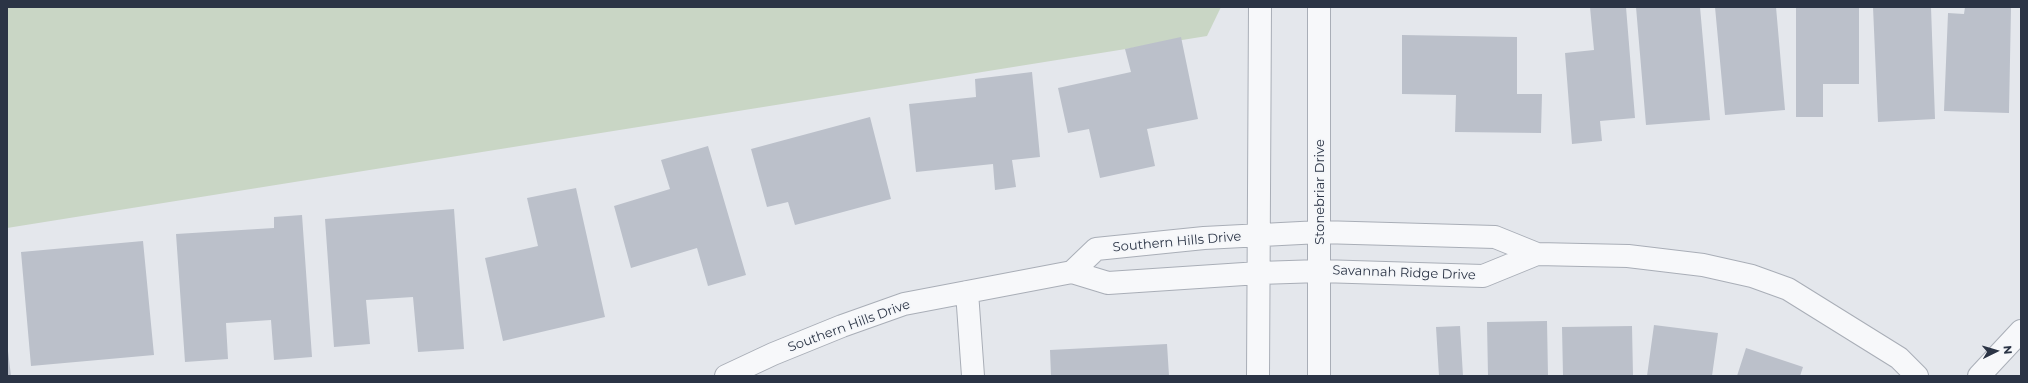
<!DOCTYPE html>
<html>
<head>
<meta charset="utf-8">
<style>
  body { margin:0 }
  #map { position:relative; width:2028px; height:383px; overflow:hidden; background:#e4e7ec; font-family:Montserrat,sans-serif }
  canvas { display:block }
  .frame { position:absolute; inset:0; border:8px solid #2b3445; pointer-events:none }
  .north { position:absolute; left:1976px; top:331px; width:40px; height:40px; -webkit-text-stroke:3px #f4f6f9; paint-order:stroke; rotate:85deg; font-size:11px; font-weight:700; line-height:16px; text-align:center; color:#2b3445 }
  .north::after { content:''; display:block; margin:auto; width:14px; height:18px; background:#2b3445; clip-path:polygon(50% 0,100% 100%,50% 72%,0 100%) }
</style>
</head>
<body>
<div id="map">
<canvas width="2028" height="383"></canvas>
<div class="frame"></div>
<div class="north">N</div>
</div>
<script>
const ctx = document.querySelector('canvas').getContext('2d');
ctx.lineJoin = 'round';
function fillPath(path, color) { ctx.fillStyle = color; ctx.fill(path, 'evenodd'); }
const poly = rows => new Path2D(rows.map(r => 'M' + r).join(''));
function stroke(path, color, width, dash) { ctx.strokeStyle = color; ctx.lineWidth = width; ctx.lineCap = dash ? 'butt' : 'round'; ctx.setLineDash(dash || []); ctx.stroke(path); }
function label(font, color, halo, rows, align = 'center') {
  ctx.font = font + ' Montserrat,sans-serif'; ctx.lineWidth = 3; ctx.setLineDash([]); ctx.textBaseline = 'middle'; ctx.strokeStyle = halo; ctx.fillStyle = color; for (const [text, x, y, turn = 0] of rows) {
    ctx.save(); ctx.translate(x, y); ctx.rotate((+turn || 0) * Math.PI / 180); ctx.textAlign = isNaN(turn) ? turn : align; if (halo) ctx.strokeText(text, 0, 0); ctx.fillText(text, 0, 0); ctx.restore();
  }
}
fillPath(poly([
  [7,7,1221,7,1207,36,7,228]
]), '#c9d6c5');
fillPath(poly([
  [1590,7,1626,7,1635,118,1600,121,1602,141,1572,144,1565,53,1594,50],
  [1636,7,1700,7,1710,120,1646,125],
  [1715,7,1776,7,1785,110,1725,115],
  [1796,7,1859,7,1859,84,1823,84,1823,117,1796,117],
  [1873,7,1931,7,1935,119,1878,122],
  [1965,7,2011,7,2009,113,1944,111,1948,13,1964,14],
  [1402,35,1517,37,1517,94,1542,94,1541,133,1455,132,1456,95,1402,94],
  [1181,37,1198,119,1147,129,1155,166,1100,178,1089,129,1068,133,1058,88,1131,72,1125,49],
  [1032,72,1040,157,1012,160,1016,187,995,190,993,164,916,172,909,104,976,97,975,79],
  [870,117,891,199,795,225,788,202,767,207,751,149],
  [708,146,746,275,708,286,697,248,631,268,614,206,670,189,661,160],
  [576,188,605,317,503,341,485,258,538,246,527,198],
  [454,209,464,349,418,352,413,297,366,300,370,344,334,347,325,219],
  [302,215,312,357,274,360,271,320,226,323,228,359,185,362,176,234,274,228,274,217],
  [143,241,154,355,31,366,21,252],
  [1547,321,1548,376,1488,376,1487,322],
  [1654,325,1718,333,1712,376,1647,376],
  [1460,326,1463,376,1439,376,1436,327],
  [1632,326,1633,376,1563,376,1562,327],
  [1167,344,1169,376,1051,376,1050,350],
  [1746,348,1803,367,1800,376,1737,376],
  [7,351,8,351,11,376,7,376]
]), '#bbc0ca');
const street = poly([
  [1072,272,1096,249,1204,238,1320,232,1495,237,1537,254,1628,256,1703,265,1752,276,1788,289,1899,358,1917,376],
  [967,292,973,376],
  [726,376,773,354,842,326,904,304,1072,272,1108,283,1259,273,1320,271,1483,276,1537,254],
  [1258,376,1260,7],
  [1319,376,1319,7],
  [1979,376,2021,331]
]);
stroke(street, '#a9aeb7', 24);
stroke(street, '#f7f8fa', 22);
label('13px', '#2b3445', '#f4f6f9', [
  ["Stonebriar Drive",1320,192,-90],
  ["Southern Hills Drive",1177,242,-5],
  ["Savannah Ridge Drive",1404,273,2],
  ["Southern Hills Drive",849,326,-20]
]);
</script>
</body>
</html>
